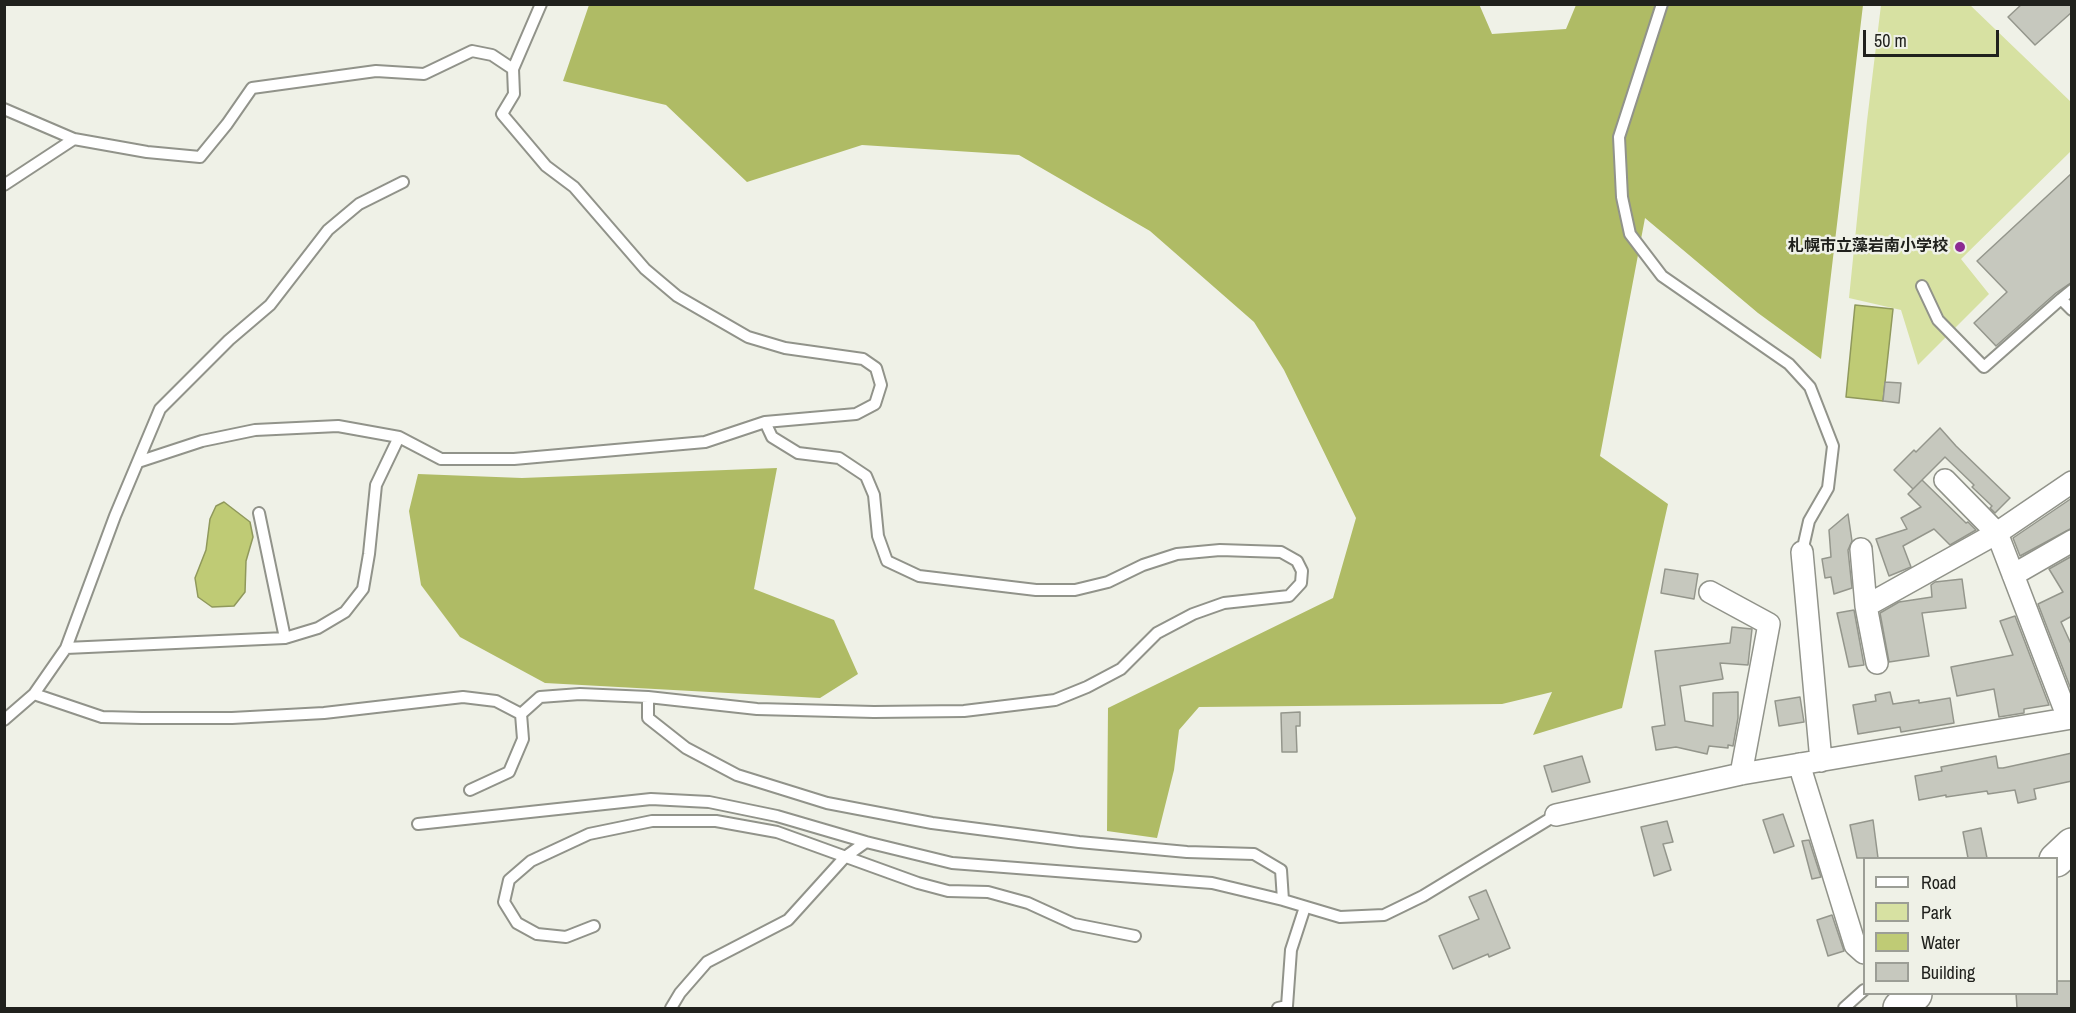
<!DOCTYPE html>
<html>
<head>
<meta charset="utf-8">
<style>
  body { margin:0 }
  #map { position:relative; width:2076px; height:1013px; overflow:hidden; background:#eff1e7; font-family:"Archivo Narrow",sans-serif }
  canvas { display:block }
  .frame { position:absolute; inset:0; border:6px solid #20211d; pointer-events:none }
  .legend { position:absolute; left:1863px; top:857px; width:195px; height:138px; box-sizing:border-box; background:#eff1e7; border:2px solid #9c9e96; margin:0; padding:8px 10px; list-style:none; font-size:18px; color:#20211d }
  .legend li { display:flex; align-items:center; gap:12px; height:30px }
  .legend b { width:30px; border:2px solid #9c9e96 }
  .scale { position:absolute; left:1863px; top:30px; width:136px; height:27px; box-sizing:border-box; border:3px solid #20211d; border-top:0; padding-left:8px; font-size:18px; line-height:21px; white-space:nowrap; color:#20211d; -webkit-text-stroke:4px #eff1e7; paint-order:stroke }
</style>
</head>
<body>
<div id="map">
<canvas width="2076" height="1013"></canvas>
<div class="frame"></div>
<ul class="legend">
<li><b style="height:8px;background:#fff"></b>Road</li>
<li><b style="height:16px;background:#d7e1a2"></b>Park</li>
<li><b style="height:16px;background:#bfcb75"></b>Water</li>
<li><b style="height:16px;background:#c6c8be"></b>Building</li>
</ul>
<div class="scale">50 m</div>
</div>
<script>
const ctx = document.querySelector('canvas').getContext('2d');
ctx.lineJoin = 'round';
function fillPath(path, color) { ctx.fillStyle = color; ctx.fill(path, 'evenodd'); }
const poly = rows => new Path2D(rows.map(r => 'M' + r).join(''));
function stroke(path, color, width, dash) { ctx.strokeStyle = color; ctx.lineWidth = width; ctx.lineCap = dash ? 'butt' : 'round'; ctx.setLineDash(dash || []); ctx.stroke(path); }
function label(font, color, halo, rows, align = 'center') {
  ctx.font = font + ' "Archivo Narrow","Noto Sans JP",sans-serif'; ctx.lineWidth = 5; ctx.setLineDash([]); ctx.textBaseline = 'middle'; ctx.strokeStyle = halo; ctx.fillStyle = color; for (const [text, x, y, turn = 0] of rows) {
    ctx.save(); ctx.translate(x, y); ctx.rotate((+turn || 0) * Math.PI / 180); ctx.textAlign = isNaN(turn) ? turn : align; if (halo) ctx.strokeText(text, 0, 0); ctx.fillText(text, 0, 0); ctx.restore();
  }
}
fillPath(poly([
  [1881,5,1970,5,2071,102,2071,151,1961,259,1989,294,1918,365,1901,310,1849,298,1867,121]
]), '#d7e1a2');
fillPath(poly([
  [1479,4,1492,34,1566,29,1576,5,1863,5,1821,359,1758,313,1645,218,1600,456,1668,504,1622,708,1533,735,1552,692,1502,704,1199,707,1179,730,1174,770,1157,838,1107,831,1108,708,1333,598,1356,518,1284,370,1254,322,1150,231,1019,155,862,145,747,182,666,105,563,81,589,5],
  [777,468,754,589,834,620,858,674,820,698,545,683,460,637,421,585,409,511,418,474,522,478]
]), '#afbb65');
const water = poly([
  [1855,305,1893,309,1883,401,1846,397,1855,305],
  [224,502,250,522,253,537,246,561,245,592,234,606,212,607,198,597,195,578,206,550,210,519,216,506,224,502]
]);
fillPath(water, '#bfcb75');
stroke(water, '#8f985b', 1.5);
const building = poly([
  [2022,4,2072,4,2072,12,2035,45,2008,17,2022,4],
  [2072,173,2072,282,2056,293,1996,346,1974,323,2007,292,1977,261,2072,173],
  [1885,382,1901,383,1899,403,1883,401,1885,382],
  [1940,428,1956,446,2010,498,1995,513,1990,508,1992,506,1972,487,1974,485,1945,457,1913,489,1894,470,1914,450,1916,452,1940,428],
  [1922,480,1966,523,1968,522,1976,530,1950,545,1934,529,1903,546,1911,567,1889,576,1876,539,1907,529,1901,518,1921,507,1908,494,1922,480],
  [2072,498,2072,528,2020,556,2013,538,2072,498],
  [1848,514,1852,541,1848,550,1852,588,1834,594,1831,577,1825,578,1822,559,1831,557,1829,530,1848,514],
  [2072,556,2072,616,2061,622,2072,646,2072,692,2038,604,2063,592,2049,569,2072,556],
  [1665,569,1698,574,1694,599,1661,593,1665,569],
  [1962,579,1966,608,1922,613,1929,656,1889,662,1880,613,1899,602,1932,597,1931,585,1935,582,1962,579],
  [1854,610,1864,665,1849,667,1837,613,1854,610],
  [2015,616,2049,705,2024,709,2024,713,1999,717,1994,689,1957,696,1951,667,2013,655,2000,621,2015,616],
  [1732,627,1752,629,1748,665,1720,663,1723,679,1680,686,1685,721,1713,726,1713,693,1738,692,1738,718,1733,746,1728,745,1728,748,1709,746,1707,754,1676,747,1656,750,1652,727,1665,725,1655,651,1730,643,1732,627],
  [1890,692,1893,704,1919,700,1919,703,1950,698,1954,723,1901,732,1900,727,1858,734,1853,705,1876,701,1875,695,1890,692],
  [1800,697,1804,722,1779,726,1775,701,1800,697],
  [1300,712,1300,726,1296,726,1297,752,1282,752,1281,713,1300,712],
  [2072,753,2072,781,2034,789,2036,799,2018,803,2015,790,1988,794,1987,791,1946,797,1946,795,1919,800,1915,776,1942,771,1941,767,1996,756,1998,768,2003,768,2072,753],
  [1582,756,1590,782,1552,792,1544,766,1582,756],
  [1783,814,1794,846,1774,853,1763,820,1783,814],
  [1873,820,1878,858,1857,858,1850,825,1873,820],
  [1667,821,1673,842,1663,844,1671,870,1654,876,1641,827,1667,821],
  [1981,828,1987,858,1968,858,1963,832,1981,828],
  [1809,840,1821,877,1812,879,1802,841,1809,840],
  [1486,890,1510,948,1489,957,1488,954,1453,969,1439,936,1479,919,1469,897,1486,890],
  [1832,915,1844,951,1828,956,1817,920,1832,915],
  [2056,981,2072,981,2072,1008,2017,1008,2016,993,2056,993,2056,981]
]);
fillPath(building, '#c6c8be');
stroke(building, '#94968c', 1.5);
const service = poly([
  [1662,4,1619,137,1622,197,1630,234,1662,276,1789,364,1810,387,1833,446,1828,488,1809,521,1802,552],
  [513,69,541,4],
  [4,109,74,139,147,152,200,157,227,124,252,88,376,71,424,74,472,51,492,55,513,69,514,94,502,114,546,166,574,187,645,269,677,296,748,337,785,348,863,359,876,368,881,385,875,404,856,414,765,422,705,442,514,459,441,459,399,437,338,426,255,430,202,441,138,462],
  [4,185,74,139],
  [1922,286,1938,320,1984,367,2061,299,2072,310],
  [2061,299,2072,290],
  [259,513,285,638],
  [66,648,285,638,318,628,345,612,363,589,369,554,376,485,399,437],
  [34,694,102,717,142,718,232,718,324,713,463,697,496,701,521,714],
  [648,697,648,718,686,748,737,775,827,803,932,823,1079,842,1187,852,1254,854,1281,870,1283,900],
  [4,720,34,694,66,648,115,516,160,409,229,340,270,305,328,230,359,204,403,182],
  [470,790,509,772,523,739,521,714,540,697,580,694,648,697,757,709,874,712,964,711,1055,700,1087,687,1121,669,1157,633,1193,614,1224,603,1289,596,1301,583,1302,571,1297,561,1281,552,1220,550,1177,554,1143,565,1108,582,1075,590,1036,590,919,576,887,561,878,536,874,495,866,476,839,458,798,453,772,437,765,422],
  [418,824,651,799,709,802,777,816,866,842,952,863,1212,883,1283,900,1340,917,1384,915,1423,896,1556,815],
  [594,926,566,937,537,934,517,923,504,902,509,880,531,861,589,834,652,821,716,821,777,832,918,883,948,891,988,892,1028,903,1074,924,1135,936],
  [671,1008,680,993,707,962,788,920,845,857,866,842],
  [1278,1008,1287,1006,1291,950,1305,907],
  [1844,1008,1864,990]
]);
const minor = poly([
  [1945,480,1997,533,2068,718],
  [1861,549,1866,606,1877,663],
  [1802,552,1821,761],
  [2013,575,2072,541],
  [1710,592,1769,624,1741,774],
  [1866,606,1997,533,2072,482],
  [1799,764,1855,945,1864,953],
  [1556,815,1741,774,2072,718]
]);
const trunk = poly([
  [2056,860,2072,845],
  [1900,1008,1915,994]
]);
stroke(service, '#91938a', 14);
stroke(minor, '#91938a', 24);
stroke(trunk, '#91938a', 36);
stroke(service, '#fff', 10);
stroke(minor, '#fff', 21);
stroke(trunk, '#fff', 33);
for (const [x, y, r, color] of [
  [1960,247,6,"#8c2a92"]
]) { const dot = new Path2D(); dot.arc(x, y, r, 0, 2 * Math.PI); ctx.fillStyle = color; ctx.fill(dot); stroke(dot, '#eff1e7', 2); }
label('bold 16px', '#20211d', '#eff1e7', [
  ["札幌市立藻岩南小学校",1948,247]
], 'right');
</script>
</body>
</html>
